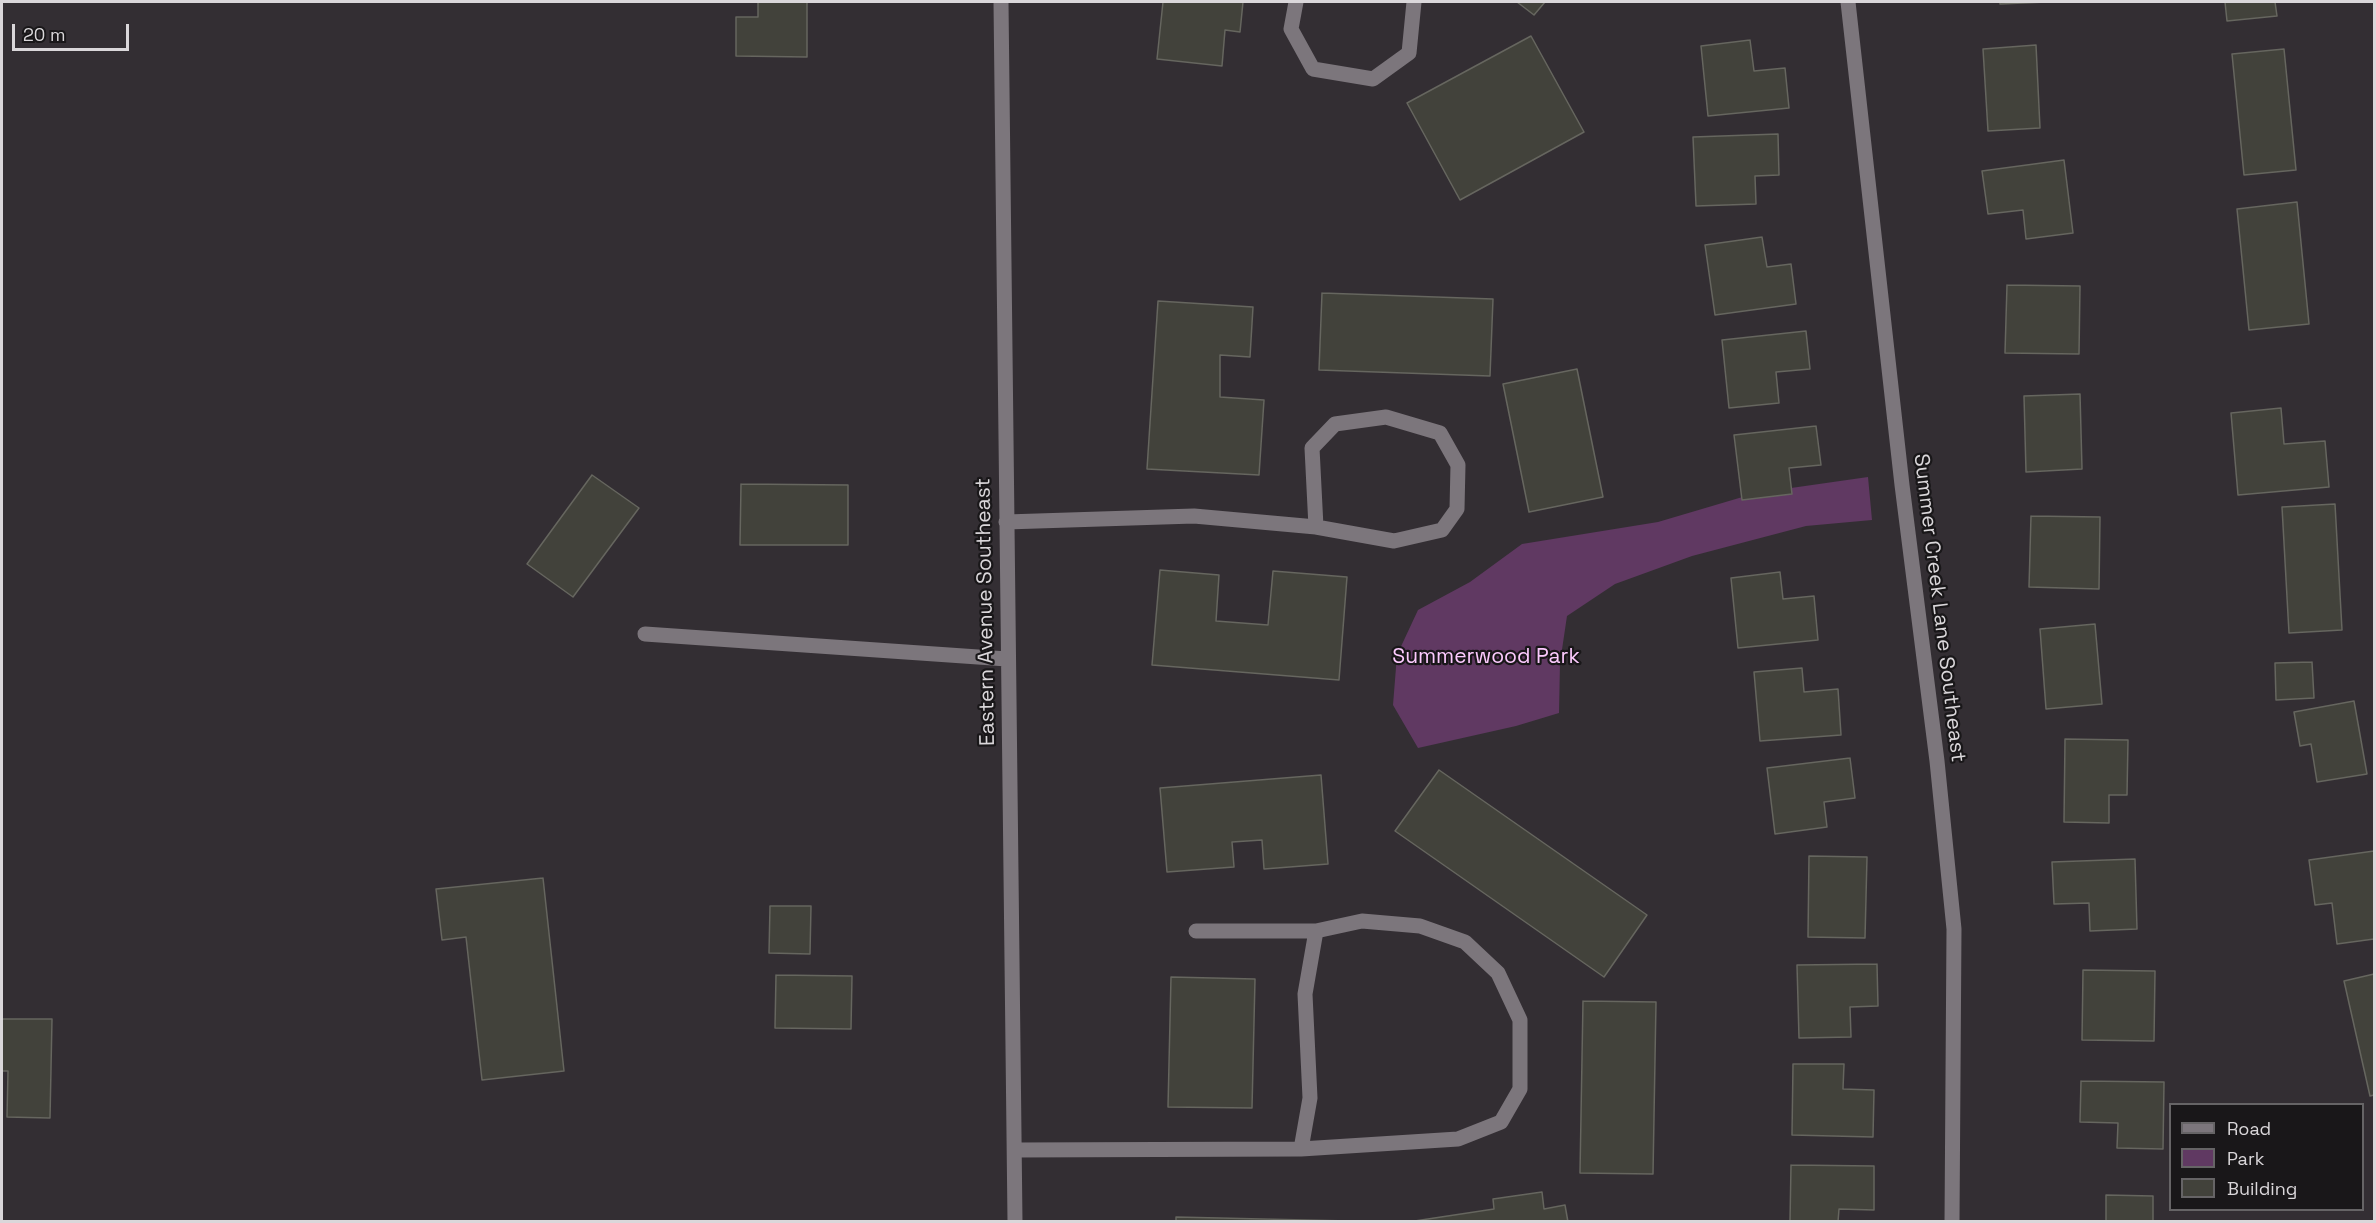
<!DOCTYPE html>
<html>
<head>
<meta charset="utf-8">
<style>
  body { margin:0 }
  #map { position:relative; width:2376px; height:1223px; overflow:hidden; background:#332e33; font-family:"Space Grotesk",sans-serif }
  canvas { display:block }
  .frame { position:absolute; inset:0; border:3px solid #dad7da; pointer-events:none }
  .legend { position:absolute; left:2169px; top:1103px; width:195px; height:108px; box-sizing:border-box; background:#191719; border:2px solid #666466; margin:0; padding:8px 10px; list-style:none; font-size:18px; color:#dad7da }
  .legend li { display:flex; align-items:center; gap:12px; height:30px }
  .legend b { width:30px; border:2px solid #666466 }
  .scale { position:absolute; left:12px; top:24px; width:117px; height:27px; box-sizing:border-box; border:3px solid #dad7da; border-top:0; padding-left:8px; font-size:18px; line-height:21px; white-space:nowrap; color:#dad7da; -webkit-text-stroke:4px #191719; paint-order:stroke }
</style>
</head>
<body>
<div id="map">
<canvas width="2376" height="1223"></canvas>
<div class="frame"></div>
<ul class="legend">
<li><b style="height:8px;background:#7c767c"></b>Road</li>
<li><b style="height:16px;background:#603962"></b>Park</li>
<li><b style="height:16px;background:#42423b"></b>Building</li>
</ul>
<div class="scale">20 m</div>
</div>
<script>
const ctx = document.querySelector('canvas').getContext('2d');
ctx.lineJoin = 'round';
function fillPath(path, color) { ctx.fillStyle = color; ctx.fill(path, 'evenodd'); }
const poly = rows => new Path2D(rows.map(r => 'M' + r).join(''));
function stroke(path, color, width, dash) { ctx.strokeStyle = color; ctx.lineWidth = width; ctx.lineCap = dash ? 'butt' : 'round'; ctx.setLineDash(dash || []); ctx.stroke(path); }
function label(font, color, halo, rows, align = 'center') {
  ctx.font = font + ' "Space Grotesk",sans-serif'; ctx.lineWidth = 4.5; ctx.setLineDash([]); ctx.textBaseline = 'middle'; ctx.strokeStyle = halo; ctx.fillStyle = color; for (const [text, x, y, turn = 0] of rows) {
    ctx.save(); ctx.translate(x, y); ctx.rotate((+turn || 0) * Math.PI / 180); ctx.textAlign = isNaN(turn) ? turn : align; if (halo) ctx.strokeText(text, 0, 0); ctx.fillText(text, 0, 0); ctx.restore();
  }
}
fillPath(poly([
  [1868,477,1872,520,1806,526,1692,556,1615,584,1567,616,1560,663,1559,713,1516,726,1418,748,1393,705,1397,655,1418,610,1470,582,1522,544,1658,522,1756,493]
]), '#603962');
const building = poly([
  [758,2,807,2,807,57,736,56,736,17,758,17,758,2],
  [1163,2,1243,2,1240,32,1225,30,1222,66,1157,59,1163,2],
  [1517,2,1545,2,1534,15,1517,2],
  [2000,2,2047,2,2000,4,2000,2],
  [2225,2,2275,2,2277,16,2227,21,2225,2],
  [1531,36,1584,132,1460,200,1407,103,1531,36],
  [1750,40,1754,71,1785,68,1789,108,1708,116,1701,46,1750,40],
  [2036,45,2040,128,1988,131,1983,49,2036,45],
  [2284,49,2296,170,2244,175,2232,54,2284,49],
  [1778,134,1779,175,1755,176,1756,204,1696,206,1693,137,1778,134],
  [2064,160,2073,233,2026,239,2023,210,1988,214,1982,171,2064,160],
  [2297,202,2309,324,2249,330,2237,209,2297,202],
  [1762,237,1767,267,1791,264,1796,304,1715,315,1705,245,1762,237],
  [2007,285,2080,286,2079,354,2005,353,2007,285],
  [1322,293,1493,299,1490,376,1319,370,1322,293],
  [1158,301,1253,307,1250,357,1220,355,1220,397,1264,400,1259,475,1147,469,1158,301],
  [1806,331,1810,369,1776,372,1779,403,1729,408,1722,340,1806,331],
  [1577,369,1603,497,1529,512,1503,384,1577,369],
  [2080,394,2082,469,2026,472,2024,396,2080,394],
  [2281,408,2284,444,2325,441,2329,487,2238,495,2231,413,2281,408],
  [1816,426,1821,465,1789,468,1792,494,1742,500,1734,435,1816,426],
  [592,475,639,508,573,597,527,564,592,475],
  [741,484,848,485,848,545,740,545,741,484],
  [2335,504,2342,630,2289,633,2282,507,2335,504],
  [2031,516,2100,517,2099,589,2029,587,2031,516],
  [1160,570,1219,575,1216,621,1268,625,1273,571,1347,577,1339,680,1152,665,1160,570],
  [1780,572,1783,599,1814,596,1818,640,1738,648,1731,578,1780,572],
  [2095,624,2102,704,2046,709,2040,629,2095,624],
  [2312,662,2314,698,2276,700,2275,663,2312,662],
  [1802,668,1804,692,1838,689,1841,735,1760,741,1754,672,1802,668],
  [2354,701,2367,774,2317,782,2311,744,2300,746,2294,712,2354,701],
  [2065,739,2128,740,2127,795,2109,795,2109,823,2064,822,2065,739],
  [1850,758,1855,798,1824,802,1827,827,1775,834,1767,768,1850,758],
  [1439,770,1647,915,1604,977,1395,831,1439,770],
  [1321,775,1328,864,1264,869,1262,840,1232,842,1234,867,1167,872,1160,788,1321,775],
  [2374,851,2374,939,2337,944,2332,903,2315,905,2309,860,2374,851],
  [1809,856,1867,857,1865,938,1808,937,1809,856],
  [2135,859,2137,929,2090,931,2089,903,2054,904,2052,862,2135,859],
  [543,878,564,1071,482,1080,466,937,442,940,436,889,543,878],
  [770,906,811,906,810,954,769,953,770,906],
  [1877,964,1878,1006,1850,1007,1851,1037,1799,1038,1797,965,1877,964],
  [2083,970,2155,971,2154,1041,2082,1040,2083,970],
  [2374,974,2374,1095,2370,1096,2344,981,2374,974],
  [776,975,852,976,851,1029,775,1028,776,975],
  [1171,977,1255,979,1252,1108,1168,1107,1171,977],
  [1583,1001,1656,1002,1653,1174,1580,1173,1583,1001],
  [2,1019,52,1019,50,1118,7,1117,8,1071,2,1071,2,1019],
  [1793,1064,1844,1064,1843,1089,1874,1090,1873,1137,1792,1135,1793,1064],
  [2081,1081,2164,1082,2163,1149,2117,1148,2118,1123,2080,1122,2081,1081],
  [1791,1165,1874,1166,1874,1210,1839,1209,1838,1222,1790,1222,1791,1165],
  [1542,1192,1544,1209,1565,1205,1568,1222,1408,1222,1494,1209,1493,1199,1542,1192],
  [2106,1195,2153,1196,2153,1222,2106,1222,2106,1195],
  [1176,1217,1349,1221,1349,1222,1176,1222,1176,1217]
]);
fillPath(building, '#42423b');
stroke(building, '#66665f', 1.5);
stroke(poly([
  [1001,2,1015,1222],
  [1296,2,1291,29,1313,69,1373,79,1409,53,1414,2],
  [1848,2,1902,485,1937,761,1954,929,1952,1222],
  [1006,522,1194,516,1316,527,1394,541,1442,530,1457,509,1458,465,1440,433,1386,417,1335,424,1312,448,1316,527],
  [645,634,1007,659],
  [1196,931,1316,931],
  [1015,1150,1301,1149,1458,1139,1501,1122,1520,1089,1520,1020,1498,973,1465,942,1420,926,1362,921,1316,931,1305,994,1310,1098,1301,1149]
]), '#7c767c', 15);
label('21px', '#dad7da', '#191719', [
  ["Summer Creek Lane Southeast",1939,608,83],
  ["Eastern Avenue Southeast",986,612,-91]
]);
label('21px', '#fccafe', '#191719', [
  ["Summerwood Park",1486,657]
]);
</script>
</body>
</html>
